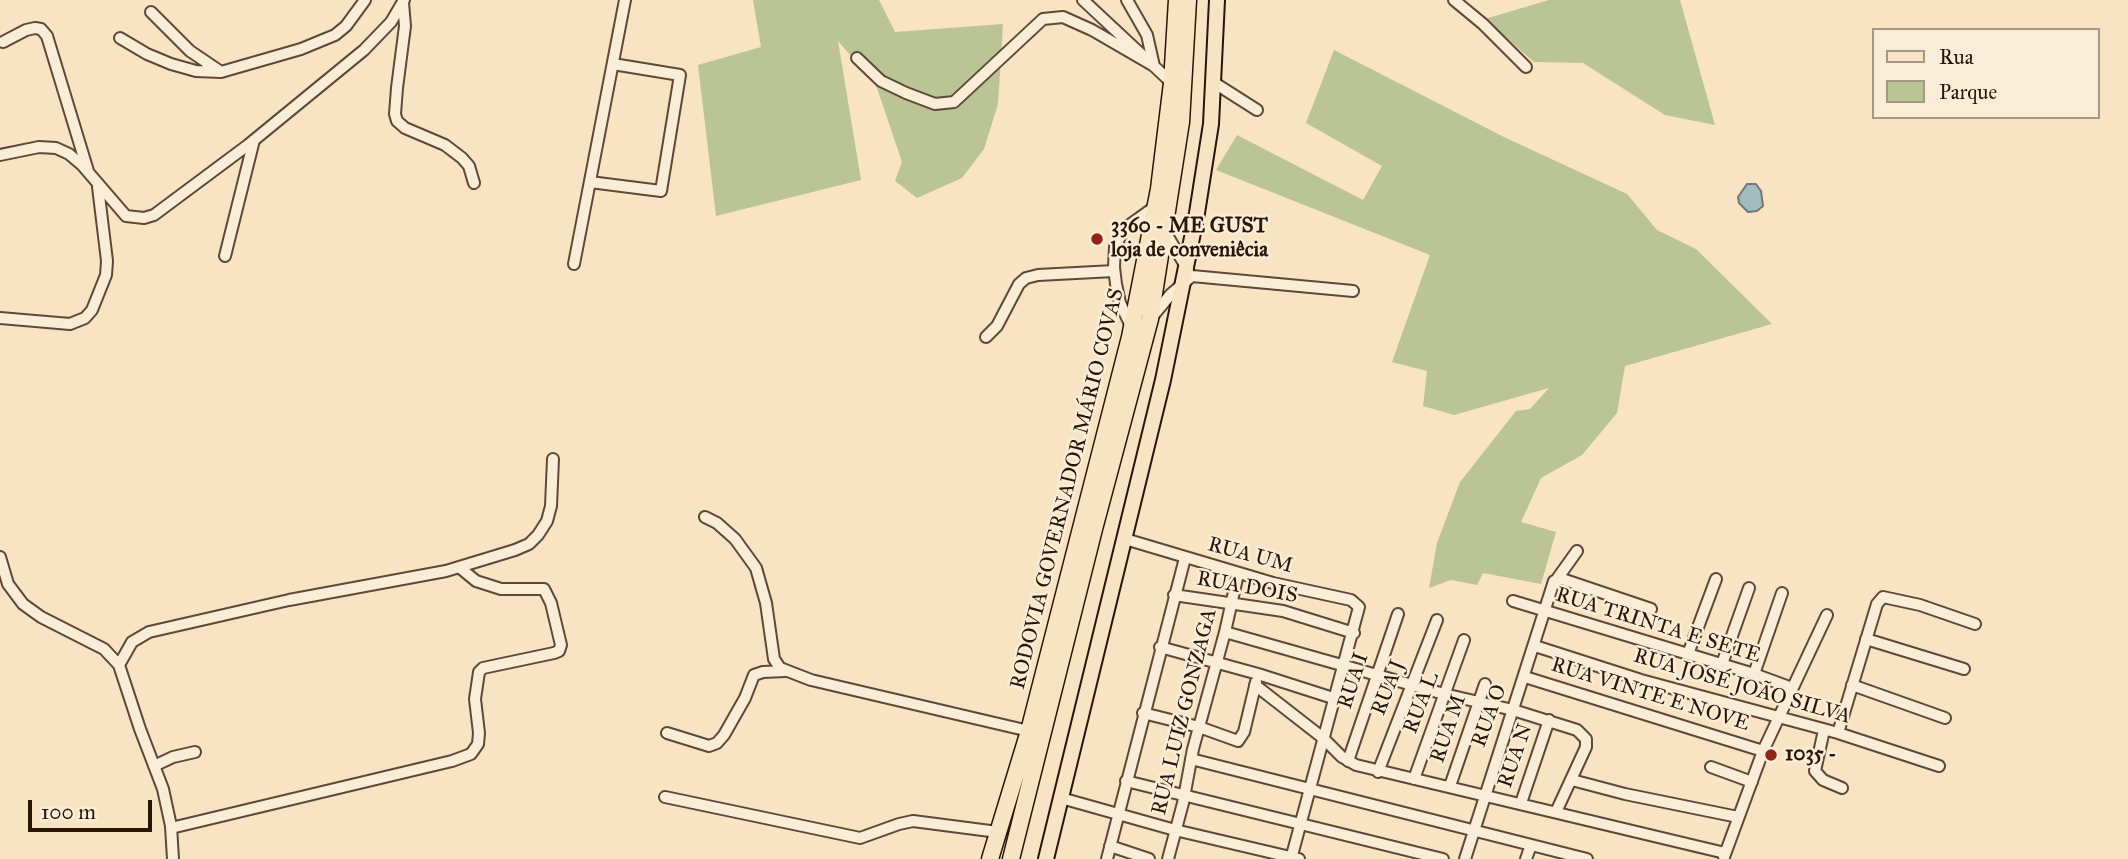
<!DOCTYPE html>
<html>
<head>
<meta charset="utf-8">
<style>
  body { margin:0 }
  #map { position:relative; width:2128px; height:859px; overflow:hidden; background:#f8e3c2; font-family:"IM FELL Great Primer",serif }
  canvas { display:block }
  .legend { position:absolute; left:1872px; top:28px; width:228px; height:91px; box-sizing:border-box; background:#faedd7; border:2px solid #a79785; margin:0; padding:9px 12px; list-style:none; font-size:21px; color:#2a1509 }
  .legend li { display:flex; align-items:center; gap:14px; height:35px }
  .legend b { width:35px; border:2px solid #a79785 }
  .scale { position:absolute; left:28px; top:800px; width:124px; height:32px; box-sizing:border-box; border:4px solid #2a1509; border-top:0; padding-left:9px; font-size:21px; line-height:24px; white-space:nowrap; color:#2a1509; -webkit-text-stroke:5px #faedd7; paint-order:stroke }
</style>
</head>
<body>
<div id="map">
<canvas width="2128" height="859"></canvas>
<ul class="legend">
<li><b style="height:9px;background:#f8e3c2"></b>Rua</li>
<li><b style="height:19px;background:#bac495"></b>Parque</li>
</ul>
<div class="scale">100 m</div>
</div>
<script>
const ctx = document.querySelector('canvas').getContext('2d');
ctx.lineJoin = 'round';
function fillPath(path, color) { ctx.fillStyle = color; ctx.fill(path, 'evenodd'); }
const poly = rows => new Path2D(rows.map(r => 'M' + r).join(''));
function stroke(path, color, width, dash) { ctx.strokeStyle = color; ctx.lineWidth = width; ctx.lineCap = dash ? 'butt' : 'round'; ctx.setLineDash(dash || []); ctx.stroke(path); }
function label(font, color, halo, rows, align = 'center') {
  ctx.font = font + ' "IM FELL Great Primer",serif'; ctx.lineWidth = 5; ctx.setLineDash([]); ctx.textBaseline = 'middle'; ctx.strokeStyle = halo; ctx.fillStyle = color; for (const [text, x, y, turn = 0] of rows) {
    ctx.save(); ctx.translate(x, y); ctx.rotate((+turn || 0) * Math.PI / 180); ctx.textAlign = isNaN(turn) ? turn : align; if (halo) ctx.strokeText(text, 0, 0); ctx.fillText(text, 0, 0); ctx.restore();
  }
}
fillPath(poly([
  [753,0,879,0,895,32,1003,24,998,104,984,149,962,178,917,198,895,181,902,162,876,85,838,41,861,180,716,216,698,65,761,47],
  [1549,0,1680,0,1715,125,1665,115,1583,63,1534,62,1485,19],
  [1334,50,1504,137,1627,194,1657,230,1696,249,1772,324,1625,366,1617,413,1582,455,1541,478,1521,522,1556,532,1541,584,1483,573,1477,585,1451,580,1429,588,1437,543,1460,482,1516,411,1530,409,1549,388,1454,415,1423,406,1427,371,1392,362,1430,255,1216,170,1237,135,1363,200,1382,166,1306,123]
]), '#bac495');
const water = poly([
  [1747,184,1756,184,1761,191,1763,206,1757,211,1748,212,1739,203,1738,197,1747,184]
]);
fillPath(water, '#a0bcbc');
stroke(water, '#717974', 2);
const minor = poly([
  [1083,0,1172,83],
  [1127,0,1147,35,1154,66],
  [1454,0,1483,24,1526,67],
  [403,3,405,26,397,88,395,114,397,121,405,128,445,145,462,158,469,166,474,183],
  [151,12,190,51,221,72],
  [120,38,147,54,171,64,196,71,221,72,301,49,335,35,346,26,365,0],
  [3,42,26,30,35,28,41,29,47,36,88,171],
  [857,58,881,81,906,93,935,104,954,102,1043,19,1063,17,1092,30,1154,66],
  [1213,82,1257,110],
  [0,155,39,147,56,148,69,154,82,165,126,216,144,218,154,215,248,145,364,50,391,22,404,0],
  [590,182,661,191,680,75,613,64],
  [1164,230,1188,270],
  [225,256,254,140],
  [574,264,625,0],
  [1152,317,1171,294,1192,276,1353,291],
  [0,318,70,324,85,318,92,310,106,275,107,261,98,187],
  [1132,328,1120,303,1116,284,1114,267,1115,247,1124,229,1156,206],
  [986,337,997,326,1019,284,1026,278,1038,275,1114,271],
  [705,517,717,523,735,539,756,568,766,603,774,659,780,668,811,680,1029,731],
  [1125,539,1273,583,1351,600,1359,607,1291,859],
  [0,557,8,584,23,604,41,617,104,649,119,665,140,729,163,789,171,826,173,859],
  [1557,579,1577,551],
  [1174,595,1283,611,1354,633],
  [1513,601,1754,674,1792,688],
  [1225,632,1444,694,1513,710,1577,730,1586,739,1586,747,1556,812],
  [1866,639,1964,669],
  [1535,646,1641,680,1838,733,1939,766],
  [1160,647,1258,674,1333,698],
  [1688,654,1716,579],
  [1722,664,1749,588],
  [119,665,132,642,149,632,289,600,446,571,515,550,529,544,538,535,547,521,551,506,553,459],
  [1754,674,1782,593],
  [1525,677,1763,751],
  [1255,685,1323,738,1342,757,1356,765,1725,853],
  [1852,685,1945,718],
  [1143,713,1199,727,1238,741,1244,732,1256,682],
  [1824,730,1815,771,1823,780,1842,788],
  [667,733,709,746,717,743,724,735,745,698,754,675,763,672,785,671],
  [1838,733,1877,604,1883,597,1920,605,1975,624],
  [1191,759,1587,859],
  [1348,761,1398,614],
  [154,766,173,757,195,752],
  [1711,767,1752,782],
  [1378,772,1437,620],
  [1414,779,1464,640],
  [1572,780,1625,794,1738,817],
  [1126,781,1443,859],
  [1450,786,1485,684],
  [665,797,860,838,899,824,913,821,998,832],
  [1061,798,1175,830,1299,859],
  [1521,803,1549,720],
  [171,828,452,761,471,754,478,744,479,733,475,699,479,672,483,668,554,653,559,651,561,645,551,603,544,589,501,589,476,581,459,567],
  [1110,846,1149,859],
  [1724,857,1763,751,1827,615],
  [1107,859,1185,558],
  [1168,859,1183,803,1193,749,1225,632,1238,574],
  [1465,859,1554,581,1562,579,1651,609],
  [1526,859,1531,845]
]);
const major = poly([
  [1046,859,1163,380,1197,213,1211,124,1217,0]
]);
const highway = poly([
  [990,859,1029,731,1130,337,1159,189,1172,83,1177,0],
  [1011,859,1094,529,1150,319,1181,122,1188,0]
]);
stroke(minor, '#5e4837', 14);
stroke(major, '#2a1509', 18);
stroke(highway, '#2a1509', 19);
stroke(minor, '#faedd7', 10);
stroke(major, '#f8e3c2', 14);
stroke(highway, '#f8e3c2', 16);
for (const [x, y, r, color] of [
  [1097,239,7,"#8f2418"],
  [1771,755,7,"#8f2418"]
]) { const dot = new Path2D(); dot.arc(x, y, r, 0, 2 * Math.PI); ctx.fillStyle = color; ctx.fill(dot); stroke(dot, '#faedd7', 2.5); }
label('bold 21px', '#2a1509', '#faedd7', [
  ["3360 - ME GUST",1111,227],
  ["loja de conveniêcia",1111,251],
  ["1035 -",1785,755]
], 'left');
label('21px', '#2a1509', '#faedd7', [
  ["RODOVIA GOVERNADOR MÁRIO COVAS",1068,489,-76],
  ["RUA UM",1250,556,15],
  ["RUA DOIS",1247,588,10],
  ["RUA TRINTA E SETE",1658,626,17],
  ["RUA I",1354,681,-72],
  ["RUA JOSÉ JOÃO SILVA",1742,687,16],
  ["RUA J",1389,688,-68],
  ["RUA VINTE E NOVE",1650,695,17],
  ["RUA L",1422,703,-69],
  ["RUA LUIZ GONZAGA",1185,712,-76],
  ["RUA O",1490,716,-70],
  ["RUA M",1449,729,-71],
  ["RUA N",1516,756,-71]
]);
</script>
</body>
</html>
